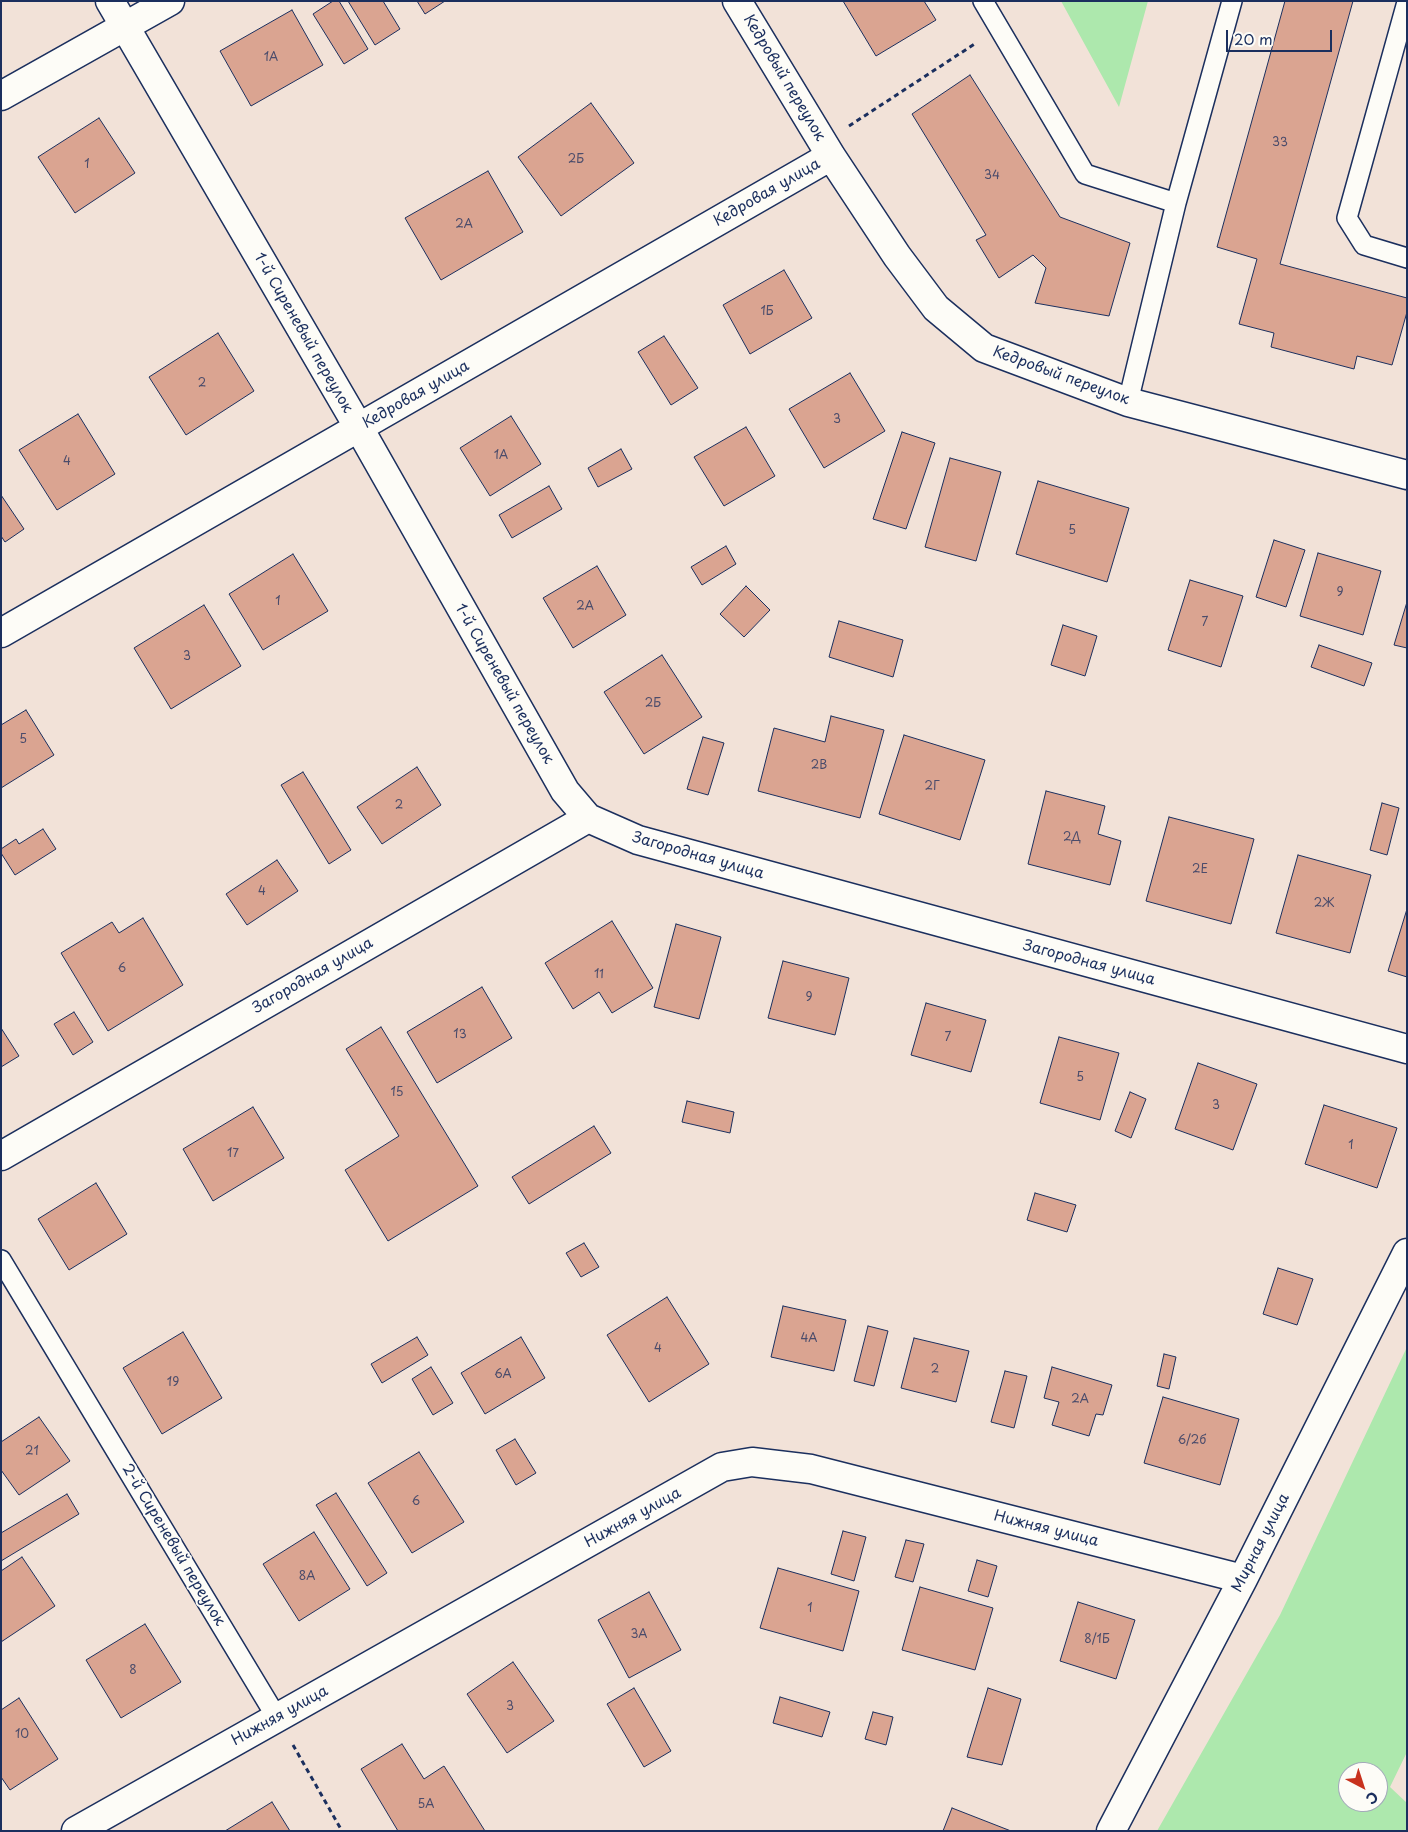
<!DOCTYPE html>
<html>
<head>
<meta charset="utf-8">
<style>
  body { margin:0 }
  #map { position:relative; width:1408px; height:1832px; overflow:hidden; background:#f2e2d8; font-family:"Playpen Sans",sans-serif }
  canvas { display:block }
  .frame { position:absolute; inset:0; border:2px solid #1b2f5e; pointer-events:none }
  .north { position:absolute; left:1338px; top:1762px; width:50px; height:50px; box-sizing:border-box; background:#fdfcf7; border:1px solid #a3aaba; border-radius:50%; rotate:140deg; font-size:14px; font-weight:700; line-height:20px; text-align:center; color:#1b2f5e }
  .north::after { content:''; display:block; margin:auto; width:18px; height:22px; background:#c8321e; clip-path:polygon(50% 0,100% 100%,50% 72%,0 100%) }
  .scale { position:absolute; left:1226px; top:30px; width:106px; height:22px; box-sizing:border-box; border:2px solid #1b2f5e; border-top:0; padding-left:6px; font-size:15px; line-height:18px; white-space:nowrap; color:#1b2f5e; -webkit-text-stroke:4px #fdfcf7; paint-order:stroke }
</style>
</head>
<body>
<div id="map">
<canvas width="1408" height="1832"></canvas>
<div class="frame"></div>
<div class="north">С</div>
<div class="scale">20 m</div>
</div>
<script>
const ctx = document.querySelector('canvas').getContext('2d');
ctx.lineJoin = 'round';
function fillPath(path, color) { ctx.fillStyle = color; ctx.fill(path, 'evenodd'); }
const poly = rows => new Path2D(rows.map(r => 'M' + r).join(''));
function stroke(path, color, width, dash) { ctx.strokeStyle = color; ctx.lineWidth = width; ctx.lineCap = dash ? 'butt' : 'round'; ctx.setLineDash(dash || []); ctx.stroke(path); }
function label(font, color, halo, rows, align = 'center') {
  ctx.font = font + ' "Playpen Sans",sans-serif'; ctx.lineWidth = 4; ctx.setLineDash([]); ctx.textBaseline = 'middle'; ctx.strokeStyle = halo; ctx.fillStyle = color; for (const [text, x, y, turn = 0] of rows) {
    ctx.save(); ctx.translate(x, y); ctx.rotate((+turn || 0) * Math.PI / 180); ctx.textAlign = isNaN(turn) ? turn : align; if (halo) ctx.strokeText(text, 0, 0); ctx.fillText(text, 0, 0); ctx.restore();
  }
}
fillPath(poly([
  [1061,1,1148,1,1119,107],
  [1407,1347,1407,1752,1390,1787,1407,1803,1407,1831,1157,1831,1280,1615],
  [1348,1772,1378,1772,1378,1802,1348,1802]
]), '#ade8ad');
const building = poly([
  [333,1,339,1,368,49,344,64,313,14,333,1],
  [348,1,383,1,400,29,375,45,348,1],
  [417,1,445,1,425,14,417,1],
  [843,1,924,1,936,20,876,56,843,1],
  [1285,1,1353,1,1280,264,1407,298,1407,312,1392,365,1357,356,1354,369,1271,347,1274,333,1239,324,1257,259,1217,247,1285,1],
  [292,10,323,65,251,106,220,51,292,10],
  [970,75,1060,217,1130,243,1109,316,1035,303,1046,268,1033,255,999,278,976,240,986,235,912,114,970,75],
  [591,103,634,163,561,216,518,157,591,103],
  [99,118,135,173,75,213,38,157,99,118],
  [488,171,523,232,441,280,405,218,488,171],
  [784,270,812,318,750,354,723,305,784,270],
  [218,333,254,391,186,435,149,377,218,333],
  [664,336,698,388,671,405,638,352,664,336],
  [850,373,885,431,824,468,789,409,850,373],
  [78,414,115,474,57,510,19,450,78,414],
  [511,416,541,464,490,496,460,448,511,416],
  [746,427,775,476,724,506,694,457,746,427],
  [902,432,935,443,906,529,873,519,902,432],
  [621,449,632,469,598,487,588,468,621,449],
  [950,458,1001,472,976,561,925,547,950,458],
  [1038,481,1129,508,1107,582,1016,554,1038,481],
  [549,486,562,509,512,538,499,515,549,486],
  [1,495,24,529,5,542,1,536,1,495],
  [1274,540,1305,550,1286,607,1256,597,1274,540],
  [726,546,736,564,702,585,691,567,726,546],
  [1318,553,1381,571,1363,635,1300,616,1318,553],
  [293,554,328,611,263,650,229,594,293,554],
  [597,566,626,615,573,648,543,598,597,566],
  [1190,580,1243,596,1221,667,1168,650,1190,580],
  [746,586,770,610,744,637,720,614,746,586],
  [1407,602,1407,648,1394,645,1407,602],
  [204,605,241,666,171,709,134,648,204,605],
  [839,621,903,640,893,677,829,657,839,621],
  [1063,625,1097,636,1085,676,1051,665,1063,625],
  [1319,645,1372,663,1364,686,1311,667,1319,645],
  [662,655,702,717,644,754,604,692,662,655],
  [26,710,54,755,1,788,1,725,26,710],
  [831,716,884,730,860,818,758,791,774,728,825,742,831,716],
  [904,735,985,760,960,840,879,814,904,735],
  [703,737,724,743,708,795,687,789,703,737],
  [417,767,441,805,382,844,357,807,417,767],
  [303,772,351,850,329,864,281,785,303,772],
  [1046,791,1105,806,1098,834,1121,841,1110,885,1028,864,1046,791],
  [1382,803,1399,808,1387,855,1370,850,1382,803],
  [1169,817,1254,839,1231,924,1146,901,1169,817],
  [43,829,56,849,15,875,1,853,1,849,16,839,19,844,43,829],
  [1298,855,1371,875,1350,953,1276,933,1298,855],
  [277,860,298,891,247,925,226,894,277,860],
  [1407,909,1407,977,1388,971,1407,909],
  [143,918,183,985,108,1031,61,953,112,922,119,933,143,918],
  [612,921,653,988,612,1013,599,992,573,1009,545,963,612,921],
  [676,924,721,937,699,1019,654,1007,676,924],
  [783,961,849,978,835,1035,768,1018,783,961],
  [482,987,512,1038,437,1083,407,1032,482,987],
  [926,1003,986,1020,971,1072,911,1055,926,1003],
  [74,1012,93,1042,73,1055,54,1024,74,1012],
  [381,1027,478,1186,388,1241,345,1170,399,1136,346,1049,381,1027],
  [1,1028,19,1056,1,1067,1,1028],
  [1059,1037,1119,1053,1100,1120,1040,1103,1059,1037],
  [1198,1063,1257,1084,1233,1150,1175,1129,1198,1063],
  [1130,1092,1146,1099,1131,1138,1115,1131,1130,1092],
  [687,1101,734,1112,730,1133,682,1122,687,1101],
  [1324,1105,1397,1128,1377,1188,1305,1164,1324,1105],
  [253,1107,284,1158,213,1201,183,1149,253,1107],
  [594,1126,611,1153,529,1204,512,1177,594,1126],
  [96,1183,127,1234,69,1270,38,1219,96,1183],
  [1035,1193,1076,1205,1067,1232,1027,1220,1035,1193],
  [584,1243,599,1267,581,1277,566,1253,584,1243],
  [1278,1268,1313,1279,1297,1325,1263,1314,1278,1268],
  [667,1297,709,1364,649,1402,607,1335,667,1297],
  [783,1306,846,1320,834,1371,771,1357,783,1306],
  [868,1326,888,1331,874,1386,854,1381,868,1326],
  [183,1332,222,1398,162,1434,123,1368,183,1332],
  [417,1337,428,1355,382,1383,371,1364,417,1337],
  [521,1337,545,1378,485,1414,461,1373,521,1337],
  [914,1338,969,1351,956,1402,901,1388,914,1338],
  [1164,1354,1176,1357,1169,1389,1157,1386,1164,1354],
  [431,1367,453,1403,433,1415,412,1379,431,1367],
  [1052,1367,1112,1385,1103,1415,1096,1414,1089,1436,1052,1425,1059,1402,1044,1398,1052,1367],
  [1005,1371,1027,1376,1014,1428,991,1422,1005,1371],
  [1163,1397,1239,1419,1220,1485,1144,1463,1163,1397],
  [39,1417,70,1461,19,1495,1,1470,1,1442,39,1417],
  [515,1439,536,1473,516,1485,496,1450,515,1439],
  [419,1452,464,1522,412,1553,368,1483,419,1452],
  [336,1493,387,1573,367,1586,316,1505,336,1493],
  [67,1494,79,1514,1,1561,1,1533,67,1494],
  [843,1531,866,1537,854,1581,831,1574,843,1531],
  [314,1532,350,1589,299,1621,263,1564,314,1532],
  [906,1540,924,1544,913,1582,895,1577,906,1540],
  [22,1557,55,1606,1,1642,1,1571,22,1557],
  [977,1560,997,1566,988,1597,968,1591,977,1560],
  [778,1568,859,1591,843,1651,760,1628,778,1568],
  [920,1587,993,1608,975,1670,902,1650,920,1587],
  [649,1592,681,1650,629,1678,598,1620,649,1592],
  [1078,1602,1135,1620,1116,1679,1060,1661,1078,1602],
  [145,1624,181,1682,121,1718,86,1660,145,1624],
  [513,1662,554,1721,507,1753,467,1694,513,1662],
  [634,1688,671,1751,644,1767,607,1704,634,1688],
  [988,1688,1021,1699,1002,1765,967,1757,988,1688],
  [780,1697,830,1712,822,1737,773,1723,780,1697],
  [19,1698,58,1759,10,1790,1,1777,1,1710,19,1698],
  [873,1712,893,1717,886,1745,865,1739,873,1712],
  [402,1744,424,1779,444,1766,485,1831,398,1831,361,1769,402,1744],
  [272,1802,290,1831,225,1831,272,1802],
  [952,1808,1011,1831,943,1831,952,1808]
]);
fillPath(building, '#daa491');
stroke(building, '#1b2f5e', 1);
const service = poly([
  [983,1,1085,174,1176,203],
  [1407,2,1347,218,1364,245,1407,258],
  [1128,402,1176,203,1232,1],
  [1,1260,277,1718]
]);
const minor = poly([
  [110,1,359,428,565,791,588,818],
  [737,1,831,156,897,256,936,308,984,348,1128,402,1407,475],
  [1,96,170,1],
  [1,633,831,156],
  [1,1156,588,818,638,840,1407,1049],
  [76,1831,722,1467,752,1462,811,1469,1243,1579],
  [1111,1831,1243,1579,1407,1253]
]);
stroke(service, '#1b2f5e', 22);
stroke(minor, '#1b2f5e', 31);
stroke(poly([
  [849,126,976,43],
  [293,1745,342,1831]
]), '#1b2f5e', 3, [5, 4]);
stroke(service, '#fdfcf7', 19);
stroke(minor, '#fdfcf7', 28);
label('12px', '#4b4c6b', null, [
  ["1А",271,58],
  ["33",1280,143],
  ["2Б",576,160],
  ["1",87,165],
  ["34",992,176],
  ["2А",464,225],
  ["1Б",767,312],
  ["2",202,384],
  ["3",837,420],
  ["1А",501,456],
  ["4",67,462],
  ["5",1072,531],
  ["9",1340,593],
  ["1",278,602],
  ["2А",585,607],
  ["7",1205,623],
  ["3",187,657],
  ["2Б",653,704],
  ["5",23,740],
  ["2В",819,766],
  ["2Г",932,787],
  ["2",399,806],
  ["2Д",1072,838],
  ["2Е",1200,870],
  ["4",262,892],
  ["2Ж",1324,904],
  ["6",122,969],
  ["11",599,975],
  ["9",809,998],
  ["13",460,1035],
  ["7",948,1038],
  ["5",1080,1078],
  ["15",397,1093],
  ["3",1216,1106],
  ["1",1351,1146],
  ["17",233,1154],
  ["4А",809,1339],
  ["4",658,1349],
  ["2",935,1370],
  ["6А",503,1375],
  ["19",173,1383],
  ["2А",1080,1400],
  ["6/2б",1192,1441],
  ["21",32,1452],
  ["6",416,1502],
  ["8А",307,1577],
  ["1",810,1609],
  ["3А",639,1635],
  ["8/1Б",1097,1640],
  ["8",133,1671],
  ["3",510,1707],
  ["10",22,1735],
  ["5А",426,1805]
]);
label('15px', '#1b2f5e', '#fdfcf7', [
  ["Кедровый переулок",784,78,59],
  ["Кедровая улица",767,193,-30],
  ["1-й Сиреневый переулок",303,333,60],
  ["Кедровый переулок",1061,376,20],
  ["Кедровая улица",416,395,-30],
  ["1-й Сиреневый переулок",504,684,60],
  ["Загородная улица",698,856,16],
  ["Загородная улица",1089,963,15],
  ["Загородная улица",313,976,-30],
  ["Нижняя улица",633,1518,-29],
  ["Нижняя улица",1046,1529,14],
  ["Мирная улица",1261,1543,-63],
  ["2-й Сиреневый переулок",173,1545,59],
  ["Нижняя улица",280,1716,-29]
]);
</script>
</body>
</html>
